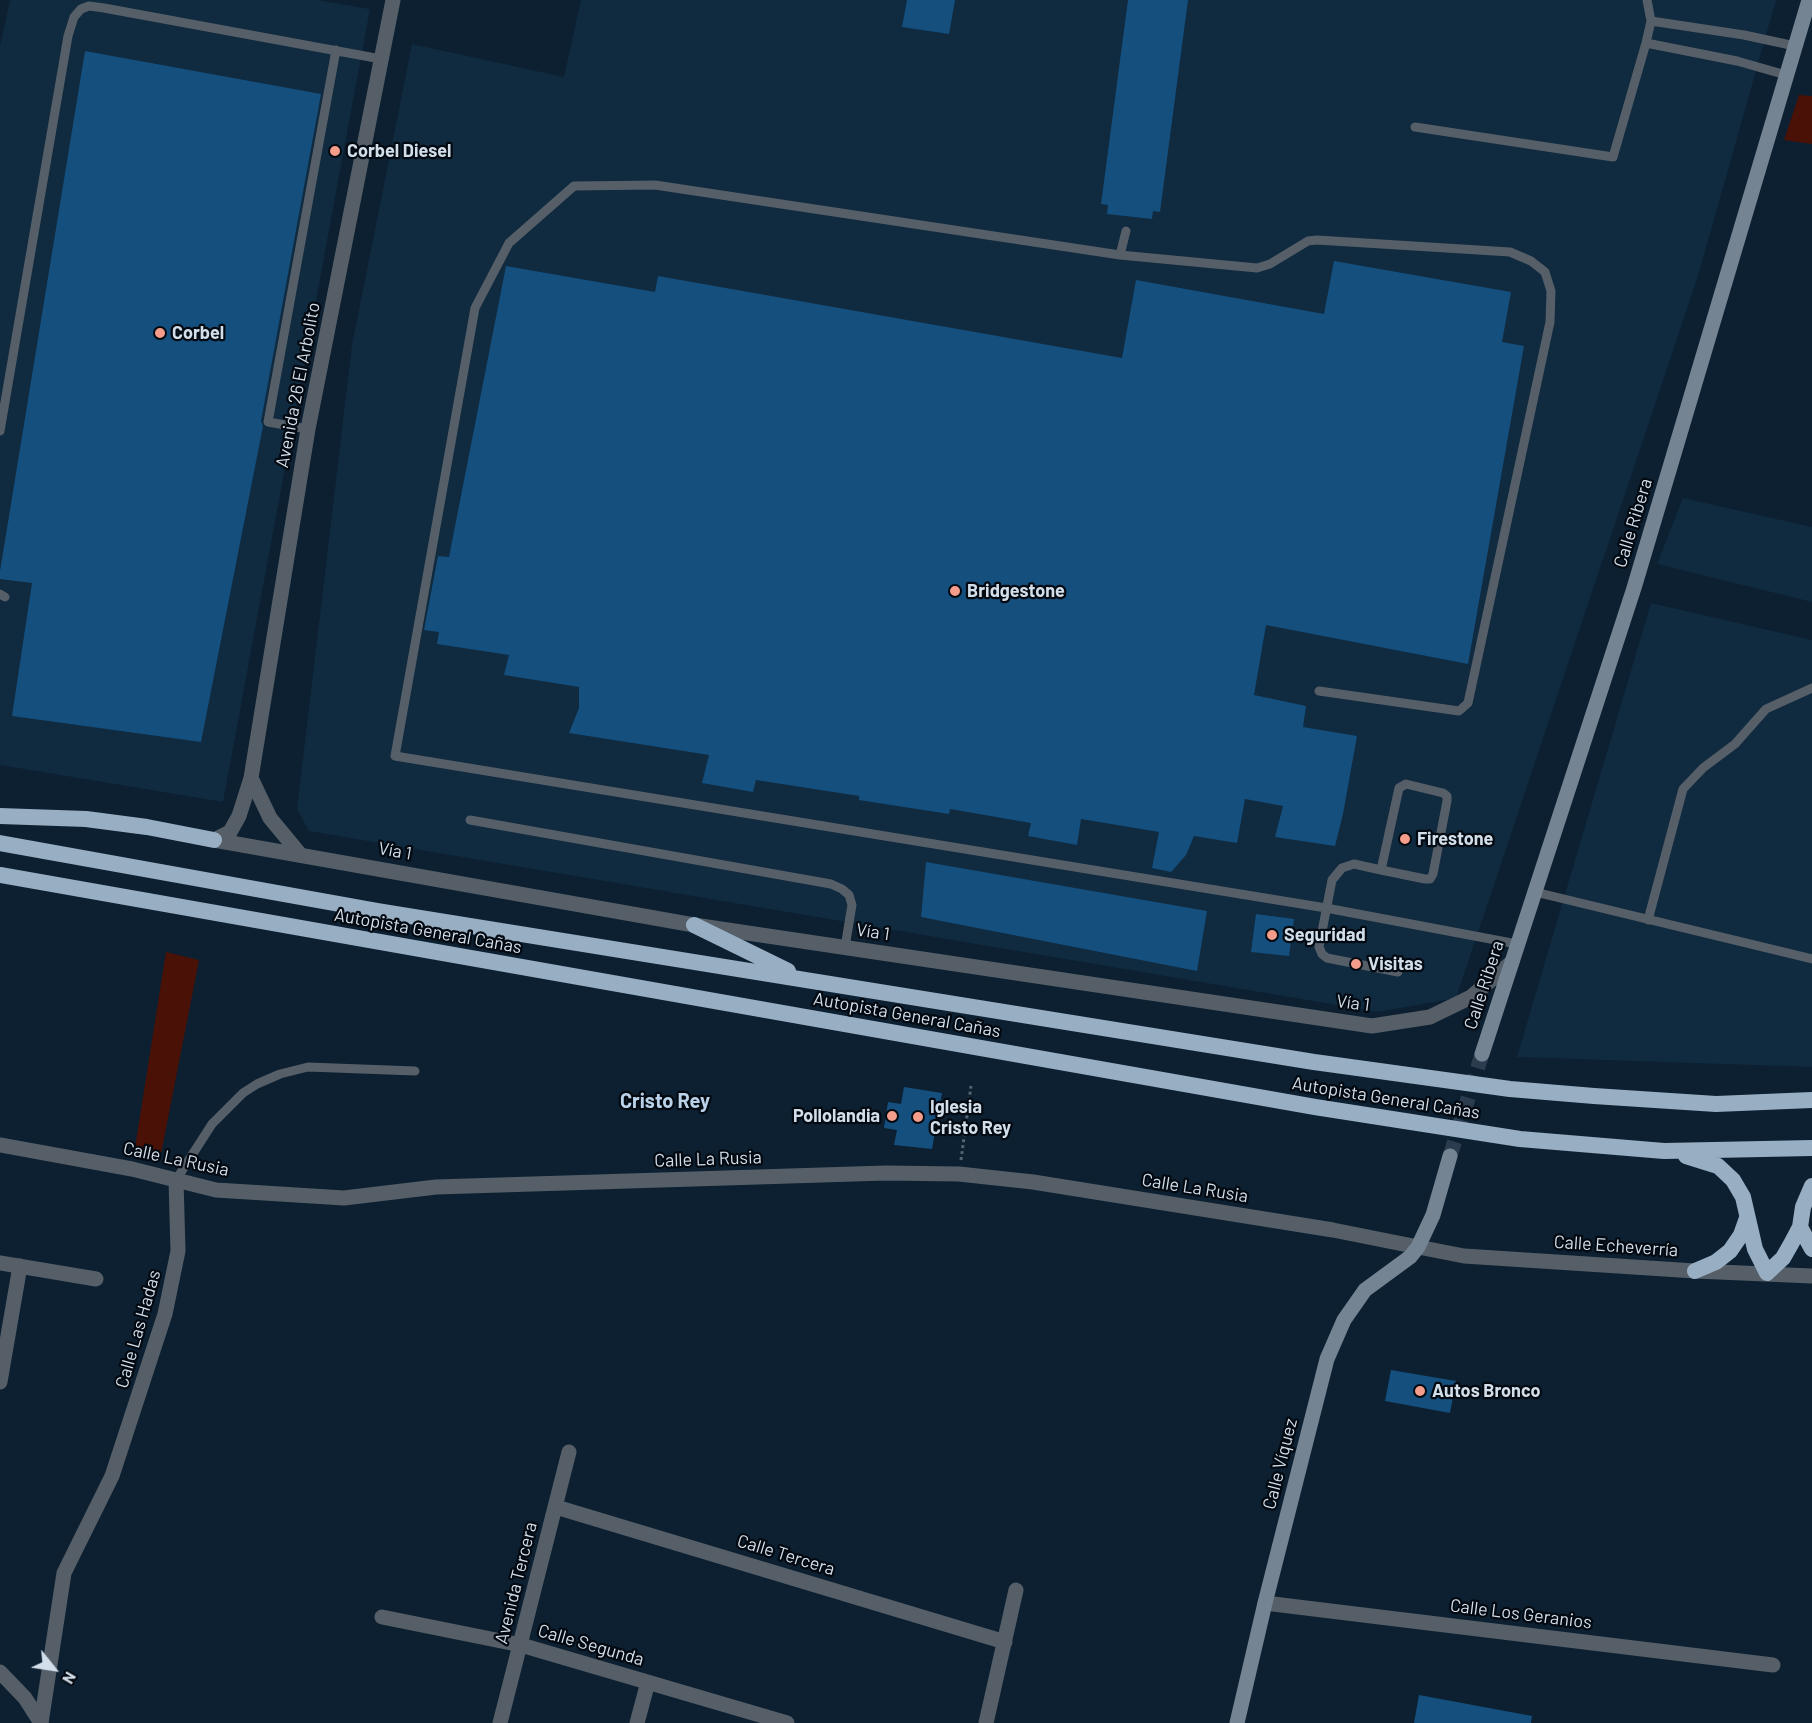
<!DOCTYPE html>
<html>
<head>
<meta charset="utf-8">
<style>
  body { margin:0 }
  #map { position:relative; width:1812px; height:1723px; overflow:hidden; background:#0c2031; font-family:Barlow,sans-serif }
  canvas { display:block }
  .north { position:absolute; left:24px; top:1639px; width:60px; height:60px; -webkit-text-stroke:4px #030910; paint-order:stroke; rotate:120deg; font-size:16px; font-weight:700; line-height:24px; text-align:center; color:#d2deea }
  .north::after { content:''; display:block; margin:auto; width:21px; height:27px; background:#d2deea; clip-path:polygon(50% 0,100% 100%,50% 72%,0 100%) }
</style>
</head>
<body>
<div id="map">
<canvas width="1812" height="1723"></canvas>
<div class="north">N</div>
</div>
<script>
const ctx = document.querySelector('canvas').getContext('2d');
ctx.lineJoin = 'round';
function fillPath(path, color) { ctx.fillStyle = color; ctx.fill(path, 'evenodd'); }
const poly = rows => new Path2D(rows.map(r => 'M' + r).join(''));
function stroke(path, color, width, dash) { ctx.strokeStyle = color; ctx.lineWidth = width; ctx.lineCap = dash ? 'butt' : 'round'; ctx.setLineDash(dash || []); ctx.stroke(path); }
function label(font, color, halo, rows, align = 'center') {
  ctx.font = font + ' Barlow,sans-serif'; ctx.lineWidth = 4.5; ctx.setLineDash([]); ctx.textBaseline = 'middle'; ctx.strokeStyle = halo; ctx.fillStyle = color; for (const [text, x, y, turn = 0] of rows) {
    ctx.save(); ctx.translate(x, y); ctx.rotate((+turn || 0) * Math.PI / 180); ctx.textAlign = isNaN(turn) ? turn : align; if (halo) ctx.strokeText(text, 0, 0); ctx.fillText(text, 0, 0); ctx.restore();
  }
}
fillPath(poly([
  [10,0,317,0,370,9,223,802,0,765,0,46],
  [581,0,1776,0,1698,276,1456,998,1378,1012,309,831,297,809,352,345,412,44,564,77],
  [1683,498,1812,527,1812,602,1657,564],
  [1651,603,1812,640,1812,1067,1517,1057]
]), '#102a3f');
fillPath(poly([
  [1799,95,1812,96,1812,144,1784,140],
  [166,952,199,960,160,1159,134,1154]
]), '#4a1107');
fillPath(poly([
  [907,0,955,0,949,34,902,27],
  [1128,0,1188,0,1160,212,1153,211,1152,219,1107,214,1108,205,1101,204],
  [85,51,321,94,261,421,263,426,201,742,12,716,32,583,0,579,0,571],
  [1334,261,1511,292,1502,342,1524,346,1468,664,1266,625,1254,695,1306,706,1303,727,1357,736,1343,814,1335,846,1275,837,1283,806,1245,799,1237,843,1194,836,1186,855,1171,872,1152,868,1159,832,1081,819,1077,845,1028,836,1031,823,950,809,949,814,859,800,859,796,756,780,753,792,702,783,709,755,569,733,579,708,579,687,504,675,509,655,437,644,439,632,424,630,438,556,449,557,506,266,655,292,658,276,1122,358,1136,280,1324,314],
  [926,862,1207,911,1197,971,921,917],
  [1256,914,1294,919,1289,956,1251,952],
  [904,1087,942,1093,932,1149,894,1145,897,1130,884,1128,888,1102,901,1104],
  [1391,1370,1456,1381,1450,1413,1385,1401],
  [1419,1695,1532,1716,1531,1723,1414,1723]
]), '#144f7e');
stroke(poly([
  [1450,1156,1482,1054]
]), '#2a3c4d', 15, [15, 8]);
stroke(poly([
  [961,1160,971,1086]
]), '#536473', 3, [3, 3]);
stroke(poly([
  [1651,21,1744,35,1795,46],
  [1646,43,1737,61,1786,75],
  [1415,127,1613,157,1646,43,1651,21,1647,0],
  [1120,255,1126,231],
  [308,429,268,422,336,50],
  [0,431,68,36,74,17,81,9,89,6,104,8,381,59],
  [0,594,5,597],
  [1319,691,1459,711,1468,703,1550,322,1551,291,1545,272,1531,261,1510,252,1317,240,1308,241,1270,264,1257,268,1120,255,655,185,574,186,509,243,475,308,395,756,1326,908,1517,944],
  [470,820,831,884,842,889,849,895,852,905,845,947],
  [1381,870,1399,788,1406,784,1443,793,1447,796,1447,801,1433,874,1430,879,1425,879,1381,870,1354,864,1342,868,1332,880,1319,947,1322,954,1327,958,1398,972],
  [1535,892,1812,959],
  [1648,920,1683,789,1703,768,1735,744,1766,709,1812,688],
  [176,1180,212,1124,243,1093,257,1084,280,1074,308,1067,415,1071]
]), '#565f68', 9);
stroke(poly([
  [0,1145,132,1169,216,1190,344,1198,436,1187,886,1173,959,1174,1033,1182,1333,1230,1418,1247],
  [0,1263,96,1279],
  [0,1382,20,1266],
  [556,1507,1005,1642],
  [1265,1603,1773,1665],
  [382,1617,521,1645,787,1723],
  [0,1672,25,1698,41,1723],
  [41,1723,64,1573,112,1476,165,1314,178,1251,176,1180],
  [500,1723,569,1452],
  [637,1723,648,1682],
  [986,1723,1016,1590]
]), '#565f68', 15);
stroke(poly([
  [251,778,270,818,299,853],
  [214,840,694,925,1372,1026,1430,1017,1471,997,1512,962],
  [214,840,230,832,239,816,251,778,308,429,393,0],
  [1418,1247,1464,1256,1695,1271,1812,1276]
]), '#565f68', 15);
stroke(poly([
  [1482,1054,1634,588,1809,0],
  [1237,1723,1265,1603,1327,1359,1344,1320,1365,1290,1410,1257,1418,1247,1433,1215,1450,1156]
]), '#758493', 15);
stroke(poly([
  [0,816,86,819,147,827,214,840],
  [0,843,378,911,1314,1062,1510,1089,1594,1096,1716,1104,1812,1100],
  [0,875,1315,1107,1520,1139,1664,1151,1812,1148],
  [694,925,788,971],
  [1686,1156,1718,1166,1733,1180,1743,1197,1755,1249,1767,1273,1783,1258,1791,1244,1800,1227,1803,1207,1812,1186],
  [1800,1227,1812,1249],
  [1695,1271,1716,1262,1730,1251,1741,1235,1747,1218]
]), '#98aec3', 16);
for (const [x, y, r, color] of [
  [335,151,6,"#f49d8b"],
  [160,333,6,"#f49d8b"],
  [955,591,6,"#f49d8b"],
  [1405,839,6,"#f49d8b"],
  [1272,935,6,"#f49d8b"],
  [1356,964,6,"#f49d8b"],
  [892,1116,6,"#f49d8b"],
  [918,1117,6,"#f49d8b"],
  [1420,1391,6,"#f49d8b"]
]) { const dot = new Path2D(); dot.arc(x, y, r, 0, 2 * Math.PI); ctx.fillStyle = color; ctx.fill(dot); stroke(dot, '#030910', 2); }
label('bold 18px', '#d2deea', '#030910', [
  ["Corbel Diesel",347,151],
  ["Corbel",172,333],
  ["Bridgestone",967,591],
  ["Firestone",1417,839],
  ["Seguridad",1284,935],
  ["Visitas",1368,964],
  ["Iglesia",930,1107],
  ["Cristo Rey",930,1128],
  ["Pollolandia",880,1116,"right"],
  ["Autos Bronco",1432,1391]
], 'left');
label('18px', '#d2deea', '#030910', [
  ["Avenida 26 El Arbolito",298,385,-79],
  ["Calle Ribera",1633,523,-73],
  ["Vía 1",395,851,10],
  ["Autopista General Cañas",428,931,10],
  ["Vía 1",873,932,8],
  ["Calle Ribera",1484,985,-72],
  ["Vía 1",1353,1003,7],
  ["Autopista General Cañas",907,1015,10],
  ["Autopista General Cañas",1386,1098,9],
  ["Calle La Rusia",176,1159,12],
  ["Calle La Rusia",708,1159,-2],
  ["Calle La Rusia",1195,1188,9],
  ["Calle Echeverría",1616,1246,4],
  ["Calle Las Hadas",138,1329,-74],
  ["Calle Víquez",1280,1464,-76],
  ["Calle Tercera",786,1555,17],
  ["Avenida Tercera",516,1583,-76],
  ["Calle Los Geranios",1521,1614,7],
  ["Calle Segunda",591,1645,16]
]);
label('bold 20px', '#b9d2e9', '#030910', [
  ["Cristo Rey",665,1101]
]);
</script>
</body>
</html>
